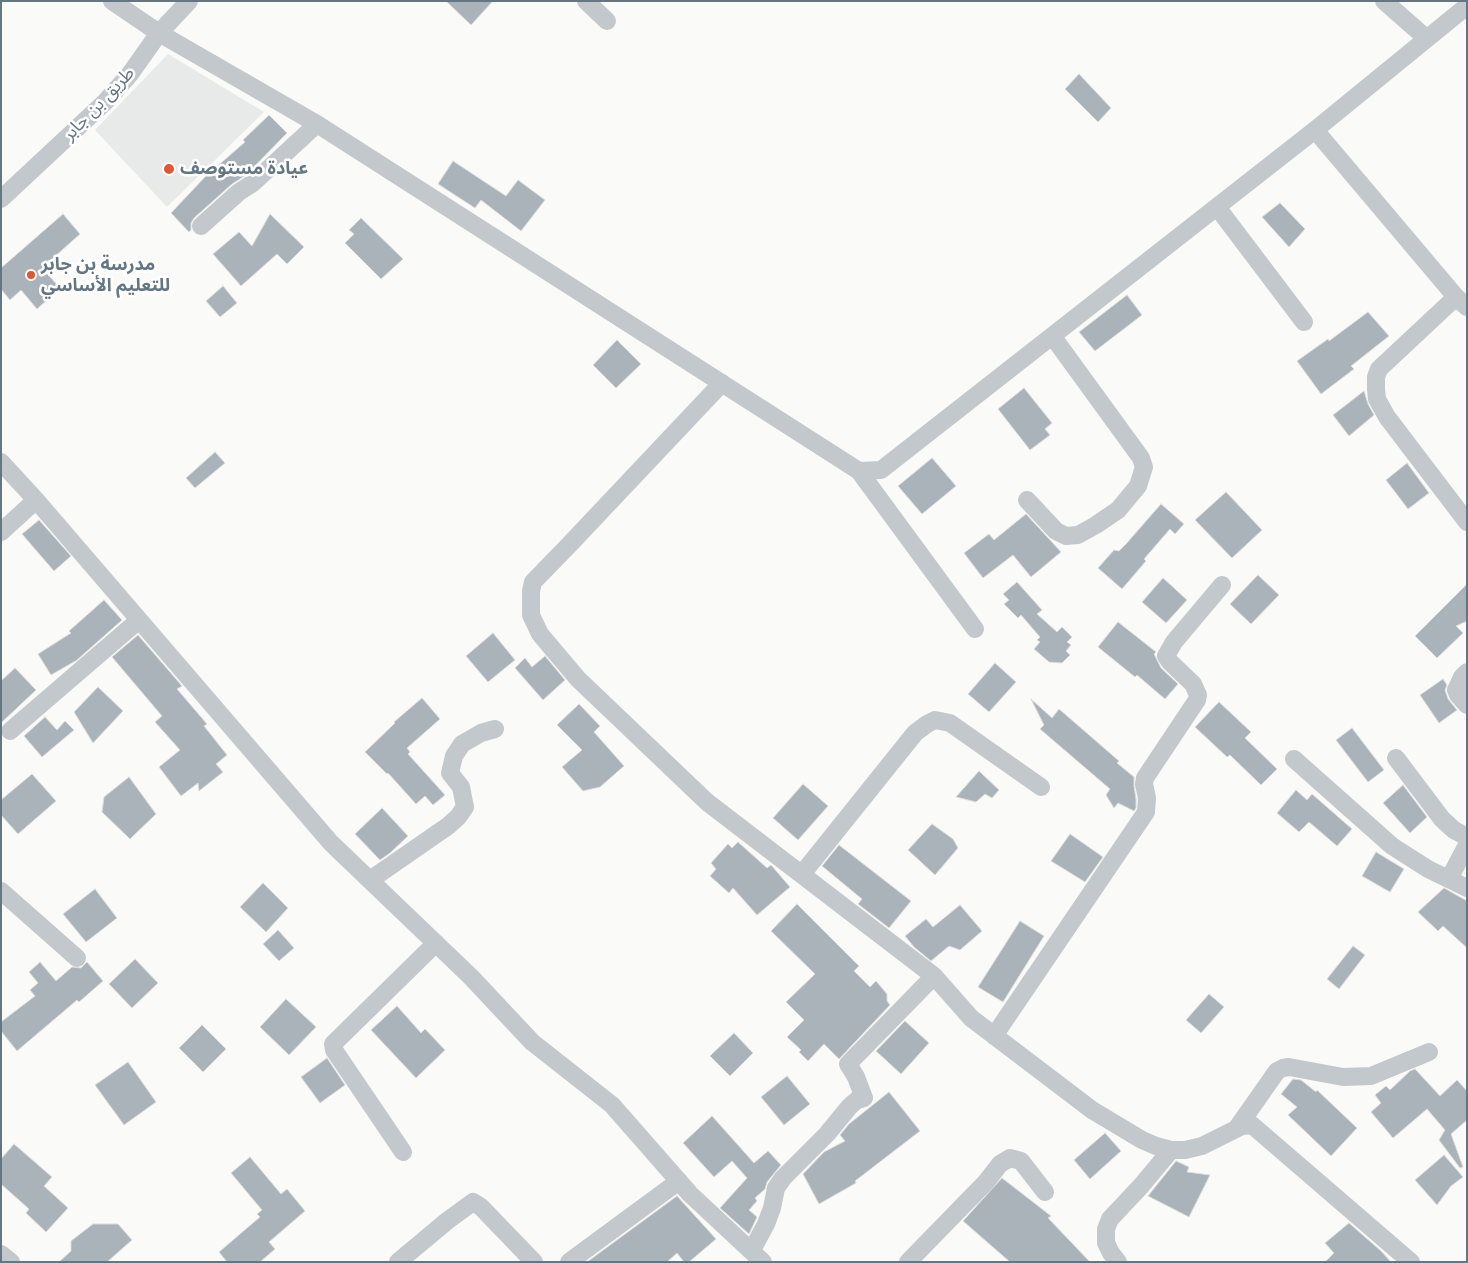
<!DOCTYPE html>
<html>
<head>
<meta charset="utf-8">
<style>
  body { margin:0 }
  #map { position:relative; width:1468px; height:1263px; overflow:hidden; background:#fafaf8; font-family:"Fira Sans",sans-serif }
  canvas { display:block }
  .frame { position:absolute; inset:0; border:2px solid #657683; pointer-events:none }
</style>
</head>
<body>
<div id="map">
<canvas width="1468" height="1263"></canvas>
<div class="frame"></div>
</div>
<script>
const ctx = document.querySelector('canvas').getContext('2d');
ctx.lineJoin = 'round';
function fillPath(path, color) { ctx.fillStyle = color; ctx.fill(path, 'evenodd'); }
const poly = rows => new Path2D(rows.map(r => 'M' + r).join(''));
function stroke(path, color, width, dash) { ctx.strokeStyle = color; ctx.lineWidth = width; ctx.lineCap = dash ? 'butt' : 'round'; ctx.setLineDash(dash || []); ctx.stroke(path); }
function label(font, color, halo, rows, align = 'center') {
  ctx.font = font + ' "Fira Sans","Noto Sans Arabic",sans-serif'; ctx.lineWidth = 5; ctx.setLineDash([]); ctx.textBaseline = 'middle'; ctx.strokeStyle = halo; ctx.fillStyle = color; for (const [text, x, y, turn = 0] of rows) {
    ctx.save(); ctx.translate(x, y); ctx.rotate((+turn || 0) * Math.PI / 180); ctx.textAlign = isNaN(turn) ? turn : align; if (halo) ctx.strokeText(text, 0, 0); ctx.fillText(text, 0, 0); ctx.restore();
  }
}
fillPath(poly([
  [168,54,264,112,167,207,95,130]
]), '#e8e9e9');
const building = poly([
  [446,1,493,1,471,25,446,1],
  [1079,74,1111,108,1098,122,1065,89,1079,74],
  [269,115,287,133,246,175,232,184,194,218,191,223,191,230,189,232,171,213,205,177,245,142,243,140,269,115],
  [453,161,506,196,518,180,545,200,521,231,481,200,475,208,438,184,453,161],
  [1280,203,1305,229,1289,247,1262,217,1280,203],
  [63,214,80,234,42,268,60,288,37,309,21,290,10,300,1,289,1,268,63,214],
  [270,214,304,247,287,264,277,254,241,286,213,254,239,232,252,246,270,214],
  [361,218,403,259,381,279,345,243,354,234,349,230,361,218],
  [223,286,237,303,220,317,206,301,223,286],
  [1127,295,1142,315,1095,351,1079,332,1127,295],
  [1368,312,1389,336,1351,366,1354,369,1321,394,1297,361,1328,339,1329,341,1368,312],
  [617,340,641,364,616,388,593,365,617,340],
  [1024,388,1052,423,1045,429,1050,435,1030,450,998,409,1024,388],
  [1364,391,1368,404,1374,415,1349,436,1333,415,1364,391],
  [215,452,225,463,195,488,186,478,215,452],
  [932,458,956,486,922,514,898,486,932,458],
  [1407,463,1429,493,1408,509,1386,480,1407,463],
  [1226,492,1262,530,1232,558,1195,520,1226,492],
  [1161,504,1184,524,1175,534,1170,529,1144,559,1146,561,1122,589,1098,568,1114,550,1119,551,1126,544,1161,504],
  [1026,514,1061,552,1031,577,1013,555,983,578,964,553,989,534,994,540,1026,514],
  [39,520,71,556,54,571,22,534,39,520],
  [1258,575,1279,595,1251,624,1230,604,1258,575],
  [1163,578,1187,600,1166,623,1142,602,1163,578],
  [1017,582,1042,610,1037,614,1057,632,1062,627,1072,637,1067,642,1071,645,1066,651,1070,655,1062,663,1049,662,1034,649,1040,642,1037,640,1040,637,1021,615,1018,618,1004,604,1009,600,1003,594,1017,582],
  [1467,584,1467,621,1456,626,1463,633,1437,658,1415,636,1467,584],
  [104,600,122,620,77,660,51,675,38,654,71,633,69,631,104,600],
  [1118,622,1156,652,1154,654,1161,668,1178,684,1165,699,1137,675,1135,677,1098,647,1118,622],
  [493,633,515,660,488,682,466,656,493,633],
  [138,635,182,686,177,689,207,724,204,726,227,755,216,764,223,772,199,791,198,783,181,796,159,767,180,750,155,722,162,716,112,657,138,635],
  [545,656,565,680,543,700,515,668,525,658,532,667,545,656],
  [995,663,1016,682,989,712,968,694,995,663],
  [15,668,36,690,1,723,1,681,15,668],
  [1443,679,1447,685,1445,690,1448,699,1457,710,1439,723,1420,695,1443,679],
  [98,687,123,711,93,743,74,712,98,687],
  [422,698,440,719,407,748,410,752,408,754,445,795,433,805,425,796,416,804,388,773,387,774,365,752,395,723,394,722,422,698],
  [1031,699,1052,718,1059,709,1119,761,1117,763,1134,777,1134,786,1136,799,1136,808,1134,811,1118,803,1114,808,1106,795,1110,789,1040,729,1044,725,1031,699],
  [1219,702,1251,732,1245,738,1277,769,1261,785,1230,755,1227,757,1195,727,1219,702],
  [579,704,600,726,594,732,624,766,600,787,583,791,562,767,582,750,557,725,579,704],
  [45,717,57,730,65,721,74,730,42,757,24,736,45,717],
  [1352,728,1384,770,1368,782,1336,740,1352,728],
  [979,771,999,790,992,798,985,794,976,802,956,797,979,771],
  [32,774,56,801,18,834,1,815,1,800,32,774],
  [129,777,156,814,130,839,102,812,104,797,129,777],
  [803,784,828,806,798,840,773,818,803,784],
  [1403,785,1427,817,1410,833,1383,803,1403,785],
  [1296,790,1307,800,1312,794,1352,829,1337,846,1309,822,1299,832,1277,813,1296,790],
  [382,808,408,836,390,853,380,860,355,834,382,808],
  [932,824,953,839,958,848,935,875,908,850,932,824],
  [1070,834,1103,857,1085,882,1051,861,1070,834],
  [738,842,767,868,771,865,790,887,757,915,733,888,729,893,710,876,716,869,711,863,728,844,732,848,738,842],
  [839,845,911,901,889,928,858,904,862,899,822,866,839,845],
  [1376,852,1404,869,1390,892,1362,876,1376,852],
  [263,883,288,908,266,932,240,907,263,883],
  [1444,888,1467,901,1467,948,1443,926,1438,931,1418,912,1444,888],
  [95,889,117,918,86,942,63,914,95,889],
  [797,904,859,966,854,971,870,987,876,981,887,994,887,1001,890,1005,839,1059,824,1044,808,1061,799,1052,801,1050,787,1037,804,1020,786,1002,815,974,771,931,797,904],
  [960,905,982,931,960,950,949,946,931,961,914,947,905,936,926,919,933,927,960,905],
  [1020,921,1044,936,1003,1002,978,987,1020,921],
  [278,930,294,948,279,961,263,944,278,930],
  [1353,946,1365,955,1339,989,1327,979,1353,946],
  [135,959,158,983,132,1008,109,984,135,959],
  [40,962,56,981,72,967,81,968,87,962,103,981,79,1002,77,1000,17,1051,1,1031,1,1022,35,996,30,990,38,983,29,972,40,962],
  [1209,994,1224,1007,1201,1033,1186,1020,1209,994],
  [286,999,316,1027,289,1055,260,1027,286,999],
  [397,1006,421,1033,425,1029,445,1050,416,1078,371,1030,397,1006],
  [905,1021,929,1043,901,1074,876,1051,905,1021],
  [202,1025,226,1049,203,1072,179,1048,202,1025],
  [734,1033,753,1053,730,1076,710,1056,734,1033],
  [327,1058,345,1085,320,1103,301,1077,327,1058],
  [128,1062,156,1102,124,1125,95,1085,128,1062],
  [1415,1069,1440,1096,1457,1080,1467,1091,1467,1120,1451,1134,1463,1167,1460,1168,1439,1140,1445,1130,1427,1109,1393,1138,1371,1112,1381,1103,1375,1095,1386,1086,1390,1090,1410,1071,1415,1069],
  [787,1076,810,1104,784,1125,761,1097,787,1076],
  [1293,1079,1301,1080,1316,1092,1317,1090,1357,1128,1331,1156,1288,1115,1297,1107,1281,1094,1293,1079],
  [889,1092,920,1131,855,1181,856,1183,819,1204,803,1174,824,1152,845,1141,840,1135,849,1124,889,1092],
  [712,1116,754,1163,768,1151,781,1165,767,1182,765,1189,755,1198,757,1201,749,1210,757,1217,749,1234,720,1208,747,1178,732,1161,714,1177,683,1143,712,1116],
  [1105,1133,1121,1151,1090,1179,1074,1160,1105,1133],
  [14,1144,52,1177,44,1186,68,1208,46,1232,26,1213,29,1209,1,1184,1,1159,14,1144],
  [1444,1155,1463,1177,1451,1186,1437,1205,1415,1180,1444,1155],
  [250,1157,281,1194,287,1189,305,1211,269,1242,275,1249,260,1262,227,1262,219,1252,260,1217,257,1214,262,1210,231,1173,250,1157],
  [1176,1161,1189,1167,1187,1172,1210,1175,1189,1217,1148,1196,1176,1161],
  [1002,1178,1051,1216,1048,1218,1090,1262,1010,1262,963,1221,1002,1178],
  [677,1196,716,1239,689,1262,684,1262,677,1253,667,1262,587,1262,677,1196],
  [1349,1223,1381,1251,1391,1262,1325,1262,1334,1253,1325,1243,1349,1223],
  [93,1224,118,1224,132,1240,107,1262,59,1262,71,1251,71,1241,93,1224]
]);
fillPath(building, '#aab3b9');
stroke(building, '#dcdcda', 1);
stroke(poly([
  [112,1,159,33,317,124,859,471,881,470,1315,130,1467,6],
  [586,1,607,21],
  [1384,1,1426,38],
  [1315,130,1456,297,1467,307],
  [1,199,105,102,130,74,159,33,189,1],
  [1217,207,1304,322],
  [201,226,239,192,253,183,317,124],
  [1456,297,1379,369,1376,377,1376,389,1377,399,1387,417,1467,522],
  [722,383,569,545,533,582,531,591,531,615,540,634,578,679,707,802,934,976,971,1018,1092,1110,1142,1140,1156,1146,1171,1150,1185,1150,1202,1146,1242,1126,1252,1125,1411,1262],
  [1,462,36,500,331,843,471,977,532,1042,612,1105,690,1194,763,1262],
  [859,471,975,629],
  [1027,500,1056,531,1066,536,1078,535,1096,525,1118,510,1138,486,1144,467,1141,458,1053,337],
  [1,532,36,500],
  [1467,672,1462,677,1456,690,1458,695,1467,705],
  [10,731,139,620],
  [1396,758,1442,819,1454,830,1467,837],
  [1294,759,1392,846,1428,869,1467,888],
  [802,874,915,733,927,724,935,720,950,723,1041,787],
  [1449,879,1467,845],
  [370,880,448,826,458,817,465,807,461,787,450,773,454,756,462,744,481,733,495,729],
  [1,891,77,958],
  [994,1036,1146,812,1147,798,1144,784,1145,778,1197,700,1198,695,1193,684,1170,662,1166,656,1174,642,1222,585],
  [1237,1128,1277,1071,1283,1068,1289,1067,1343,1077,1371,1076,1429,1052],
  [403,1152,334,1050,333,1044,436,943],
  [752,1250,766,1224,772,1208,776,1188,783,1178,827,1134,850,1106,857,1100,864,1098,856,1077,848,1064,934,976],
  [1,1254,11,1262],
  [398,1262,447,1221,473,1202,481,1207,534,1262],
  [569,1262,679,1181],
  [908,1262,986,1182,1000,1164,1010,1158,1021,1161,1045,1192],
  [1118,1262,1111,1253,1106,1243,1106,1229,1110,1219,1141,1186,1171,1150]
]), '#c3c8cc', 18);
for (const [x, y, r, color] of [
  [169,169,6,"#e4572e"],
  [31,275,5,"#e4572e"]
]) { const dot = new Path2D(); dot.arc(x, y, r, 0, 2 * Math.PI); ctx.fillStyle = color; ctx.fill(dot); stroke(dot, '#fff', 2); }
label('18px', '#657683', '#fff', [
  ["طريق بن جابر",99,104,-46]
]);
label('bold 18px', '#657683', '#fff', [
  ["عيادة مستوصف",180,169],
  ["مدرسة بن جابر",41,265],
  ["للتعليم الأساسي",41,286]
], 'left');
</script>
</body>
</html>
